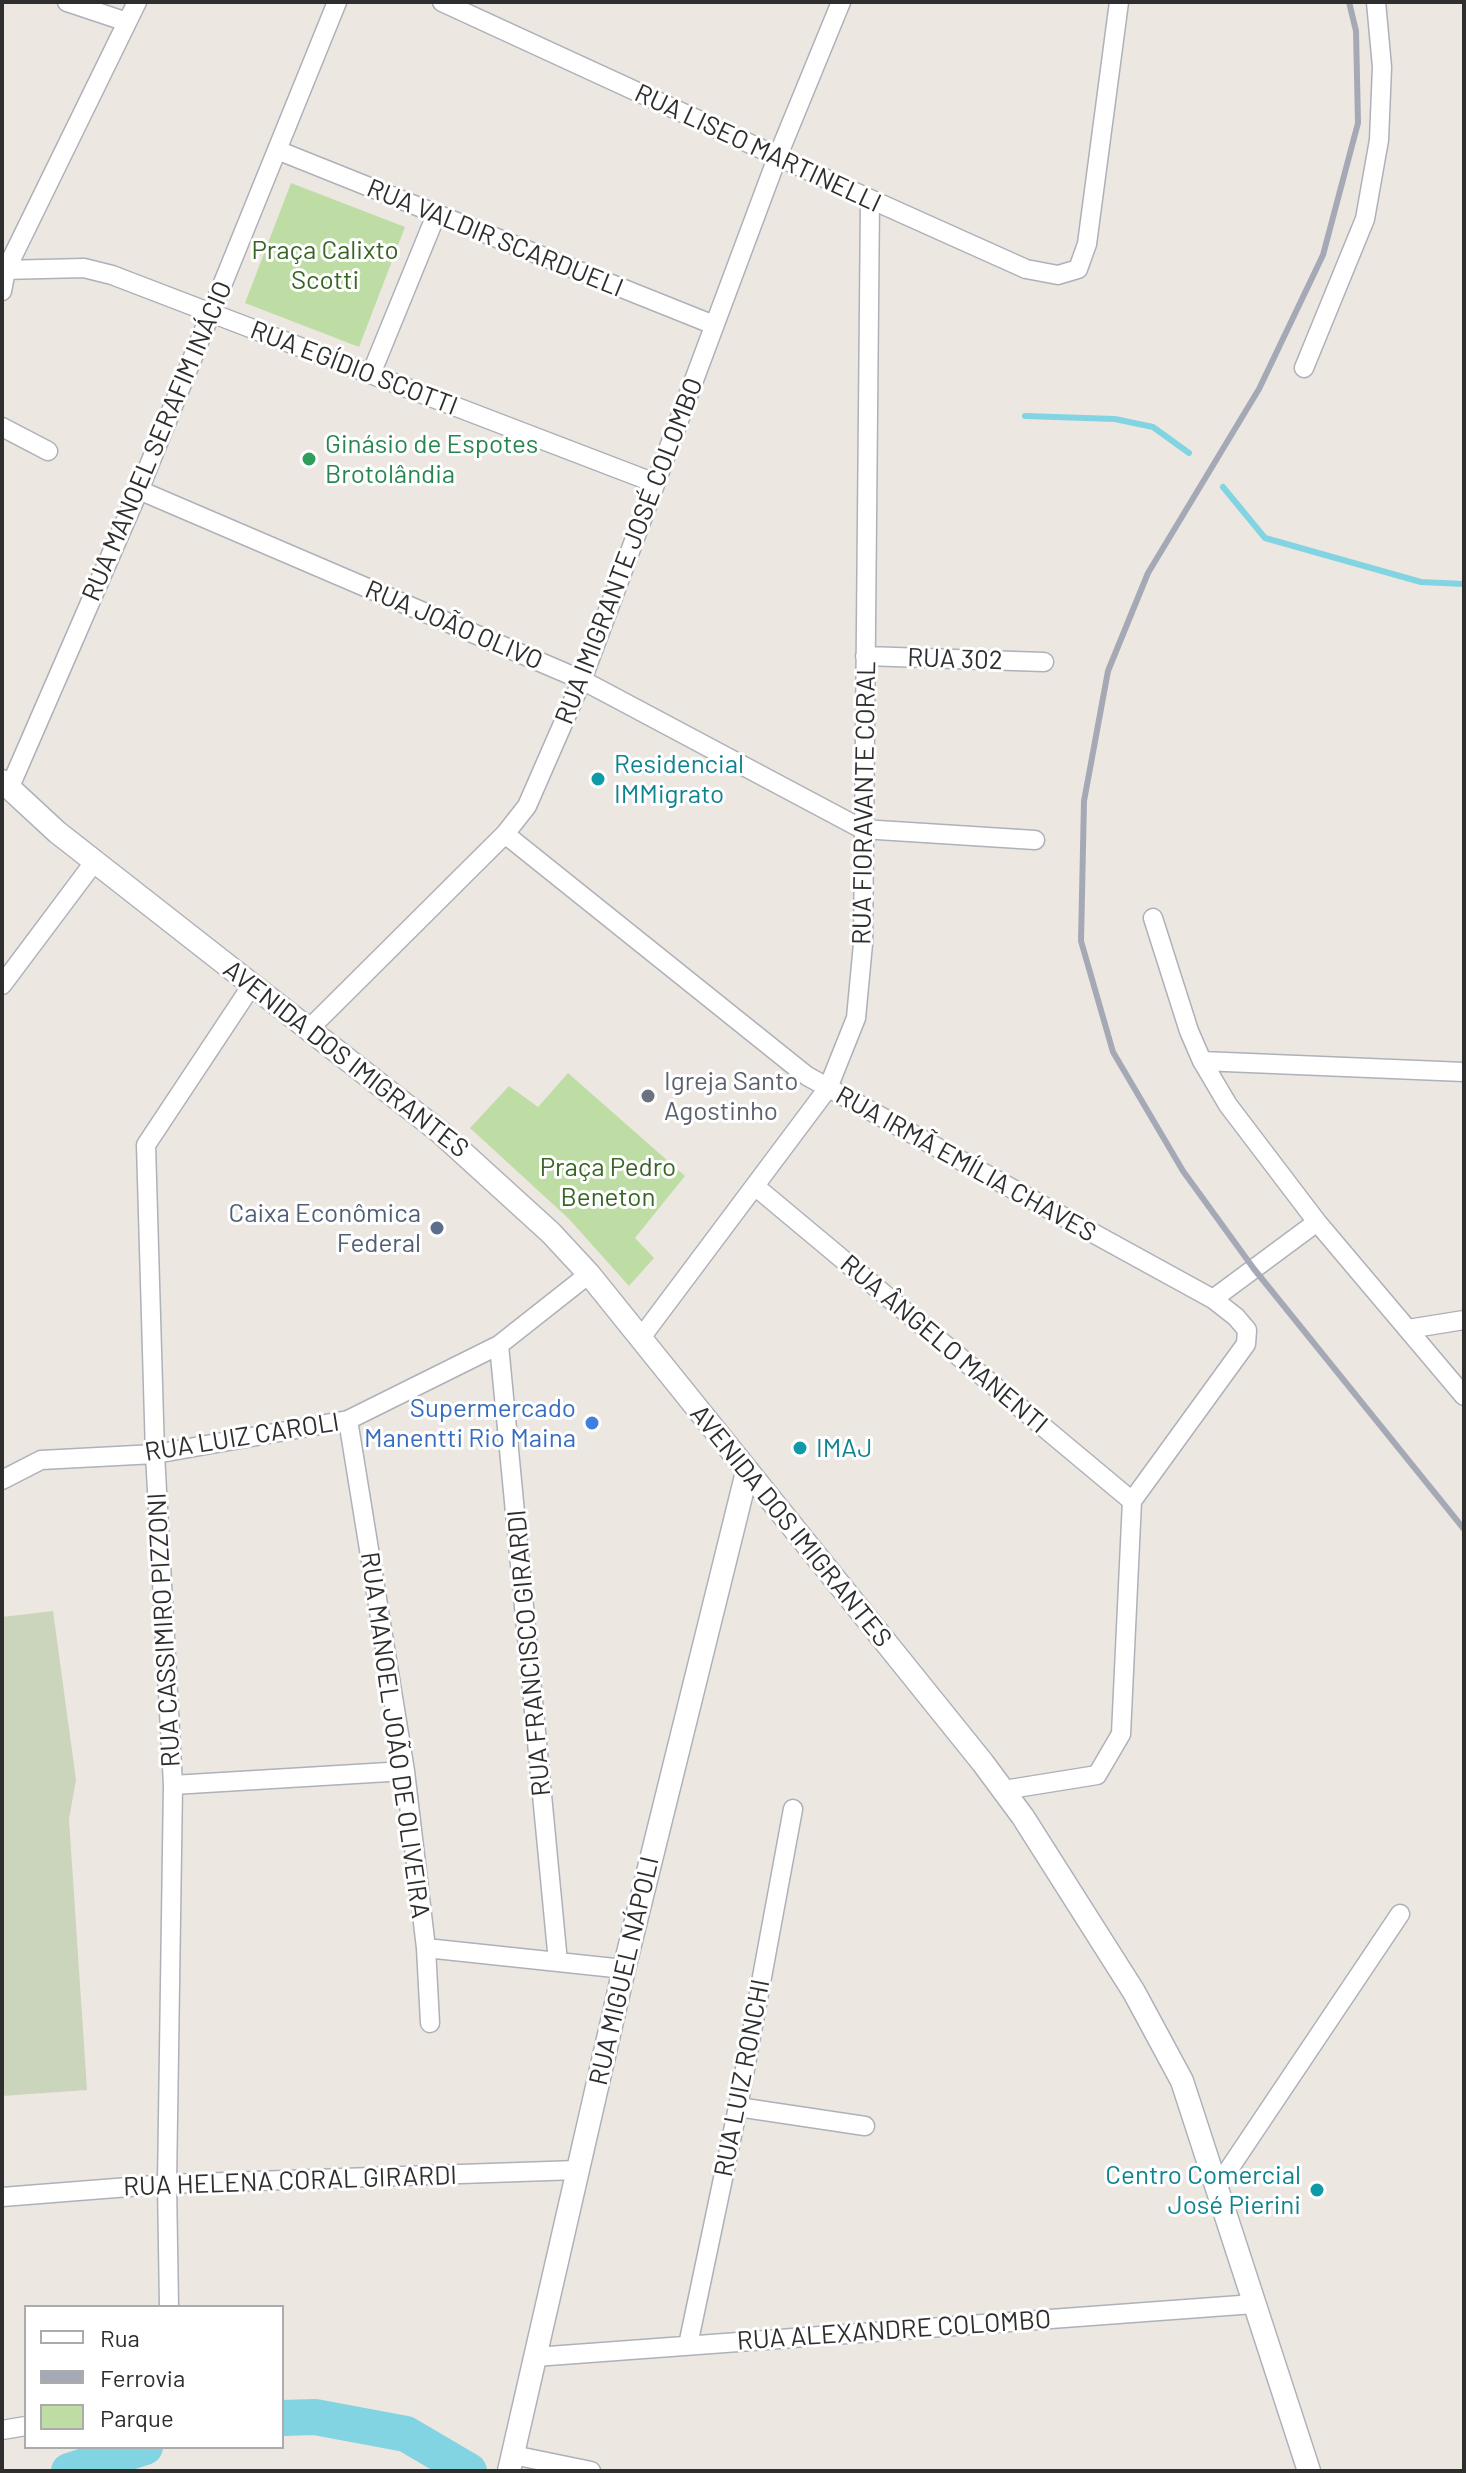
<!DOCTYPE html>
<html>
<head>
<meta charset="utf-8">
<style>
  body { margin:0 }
  #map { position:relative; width:1466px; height:2473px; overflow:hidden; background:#ede7e2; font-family:Barlow,sans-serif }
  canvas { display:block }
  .frame { position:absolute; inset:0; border:4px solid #2e2e2e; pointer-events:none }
  .legend { position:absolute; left:24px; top:2305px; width:260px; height:144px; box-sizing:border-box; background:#fff; border:2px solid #ababab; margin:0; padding:10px 14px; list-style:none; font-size:24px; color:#2e2e2e }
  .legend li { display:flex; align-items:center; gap:16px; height:40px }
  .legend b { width:40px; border:2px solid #ababab }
</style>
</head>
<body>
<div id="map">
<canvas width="1466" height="2473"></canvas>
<div class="frame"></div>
<ul class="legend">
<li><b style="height:10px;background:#fff"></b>Rua</li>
<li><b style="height:10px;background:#a5a9b6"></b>Ferrovia</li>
<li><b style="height:22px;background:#bedda5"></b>Parque</li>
</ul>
</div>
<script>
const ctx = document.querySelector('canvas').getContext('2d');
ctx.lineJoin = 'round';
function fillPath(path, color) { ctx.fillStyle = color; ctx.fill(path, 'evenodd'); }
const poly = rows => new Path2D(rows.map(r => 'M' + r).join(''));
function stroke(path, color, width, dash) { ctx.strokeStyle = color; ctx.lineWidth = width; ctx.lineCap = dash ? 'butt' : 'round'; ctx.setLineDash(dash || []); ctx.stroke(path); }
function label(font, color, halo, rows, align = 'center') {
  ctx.font = font + ' Barlow,sans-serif'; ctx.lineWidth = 6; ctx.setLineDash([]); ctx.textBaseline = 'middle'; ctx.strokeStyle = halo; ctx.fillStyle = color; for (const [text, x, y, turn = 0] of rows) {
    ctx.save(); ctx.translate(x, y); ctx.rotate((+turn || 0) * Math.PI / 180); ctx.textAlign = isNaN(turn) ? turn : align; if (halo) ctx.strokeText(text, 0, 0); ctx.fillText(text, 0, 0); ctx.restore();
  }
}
fillPath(poly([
  [291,183,405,227,359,347,245,303],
  [568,1073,685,1176,635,1238,654,1258,629,1286,569,1219,470,1128,509,1086,538,1107]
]), '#bedda5');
fillPath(poly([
  [53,1611,76,1780,69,1819,87,2090,2,2096,2,1617]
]), '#cbd5bb');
stroke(poly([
  [1025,416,1115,419,1153,427,1189,453],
  [1223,487,1265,538,1421,582,1464,584]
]), '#82d4e3', 6);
stroke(poly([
  [282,2418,315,2417,406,2434,469,2471],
  [69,2471,145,2447]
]), '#82d4e3', 36);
const minor = poly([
  [67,2,127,22],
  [442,2,870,199,1026,269,1058,275,1078,269,1087,244,1119,2],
  [277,150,714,325],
  [2,270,84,268,112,275,655,483],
  [2,291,6,270,137,2],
  [1304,368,1365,219,1379,140,1382,67,1376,2],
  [371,374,436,215],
  [2,427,48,451],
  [139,490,582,680,862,829,1035,840],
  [865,656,1044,662],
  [9,789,139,490,337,2],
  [505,834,807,1076,1213,1299],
  [1153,918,1189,1031,1202,1061,1228,1105,1317,1222,1464,1396],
  [2,985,95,861],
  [308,1030,505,834,527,806,582,680,777,158,841,2],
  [1202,1061,1464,1072],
  [756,1187,1132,1501],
  [1408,1329,1464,1320],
  [640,1339,828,1088,856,1018,863,944,870,199],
  [499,1345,558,1962],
  [348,1420,405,1771,426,1948,624,1969],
  [2,1480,41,1460,155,1454,348,1420,499,1345,589,1274],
  [173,1785,405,1771],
  [1004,1790,1097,1775,1121,1734,1132,1501,1246,1344,1247,1330,1236,1317,1213,1299,1317,1222],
  [426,1948,430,2023],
  [738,2107,865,2126],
  [1217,2187,1400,1914],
  [2,2197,167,2184,578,2170],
  [169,2307,167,2184,173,1785,155,1454,146,1145,252,985],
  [688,2345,738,2107,793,1809],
  [535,2357,1254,2304],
  [2,2430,26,2426],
  [513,2455,591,2471]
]);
const tertiary = poly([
  [2,781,57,832,440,1132,551,1233,589,1274,983,1763,1023,1817,1134,1992,1182,2081,1309,2471],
  [509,2471,624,1969,747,1472]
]);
stroke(minor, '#aeb1b8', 21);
stroke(tertiary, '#aeb1b8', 25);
stroke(minor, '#fff', 18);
stroke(tertiary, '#fff', 22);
stroke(poly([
  [1349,2,1356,31,1358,123,1323,255,1259,389,1148,573,1108,671,1084,801,1081,941,1113,1052,1183,1171,1254,1269,1464,1529]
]), '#a5a9b6', 6);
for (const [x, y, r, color] of [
  [309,459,8,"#2e9e5b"],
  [598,779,8,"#0f9aa8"],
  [648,1096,8,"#6b7280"],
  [437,1228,8,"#5c6f8a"],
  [592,1423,8,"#3f7fe0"],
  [800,1448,8,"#0f9aa8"],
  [1317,2190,8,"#0f9aa8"]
]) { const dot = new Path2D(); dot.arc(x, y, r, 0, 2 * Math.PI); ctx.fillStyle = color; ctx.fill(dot); stroke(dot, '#fff', 3); }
label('26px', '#2e2e2e', '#fff', [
  ["RUA LISEO MARTINELLI",758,148,25],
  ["RUA VALDIR SCARDUELI",495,238,22],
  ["RUA EGÍDIO SCOTTI",354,368,21],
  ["RUA MANOEL SERAFIM INÁCIO",157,441,-67],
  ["RUA IMIGRANTE JOSÉ COLOMBO",629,551,-69],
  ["RUA JOÃO OLIVO",454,625,23],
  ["RUA 302",955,659,2],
  ["RUA FIORAVANTE CORAL",864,803,-89],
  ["AVENIDA DOS IMIGRANTES",346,1059,38],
  ["RUA IRMÃ EMÍLIA CHAVES",966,1164,29],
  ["RUA ÂNGELO MANENTI",944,1344,40],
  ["RUA LUIZ CAROLI",242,1437,-9],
  ["AVENIDA DOS IMIGRANTES",791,1526,51],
  ["RUA CASSIMIRO PIZZONI",164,1630,-93],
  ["RUA FRANCISCO GIRARDI",529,1653,-95],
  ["RUA MANOEL JOÃO DE OLIVEIRA",395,1735,82],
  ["RUA MIGUEL NÁPOLI",624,1971,-77],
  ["RUA LUIZ RONCHI",742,2078,-79],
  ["RUA HELENA CORAL GIRARDI",290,2181,-2],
  ["RUA ALEXANDRE COLOMBO",894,2330,-4]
]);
label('26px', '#386524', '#fff', [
  ["Praça Calixto",325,250],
  ["Scotti",325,280],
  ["Praça Pedro",608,1167],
  ["Beneton",608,1197]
]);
label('26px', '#27864d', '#fff', [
  ["Ginásio de Espotes",325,444],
  ["Brotolândia",325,474]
], 'left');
label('26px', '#0d838f', '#fff', [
  ["Residencial",614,764],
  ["IMMigrato",614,794],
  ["IMAJ",816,1448],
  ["Centro Comercial",1301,2175,"right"],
  ["José Pierini",1301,2205,"right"]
], 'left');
label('26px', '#5b616d', '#fff', [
  ["Igreja Santo",664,1081],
  ["Agostinho",664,1111]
], 'left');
label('26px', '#4e5e75', '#fff', [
  ["Caixa Econômica",421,1213],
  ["Federal",421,1243]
], 'right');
label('26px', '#366cbe', '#fff', [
  ["Supermercado",576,1408],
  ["Manentti Rio Maina",576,1438]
], 'right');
</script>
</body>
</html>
